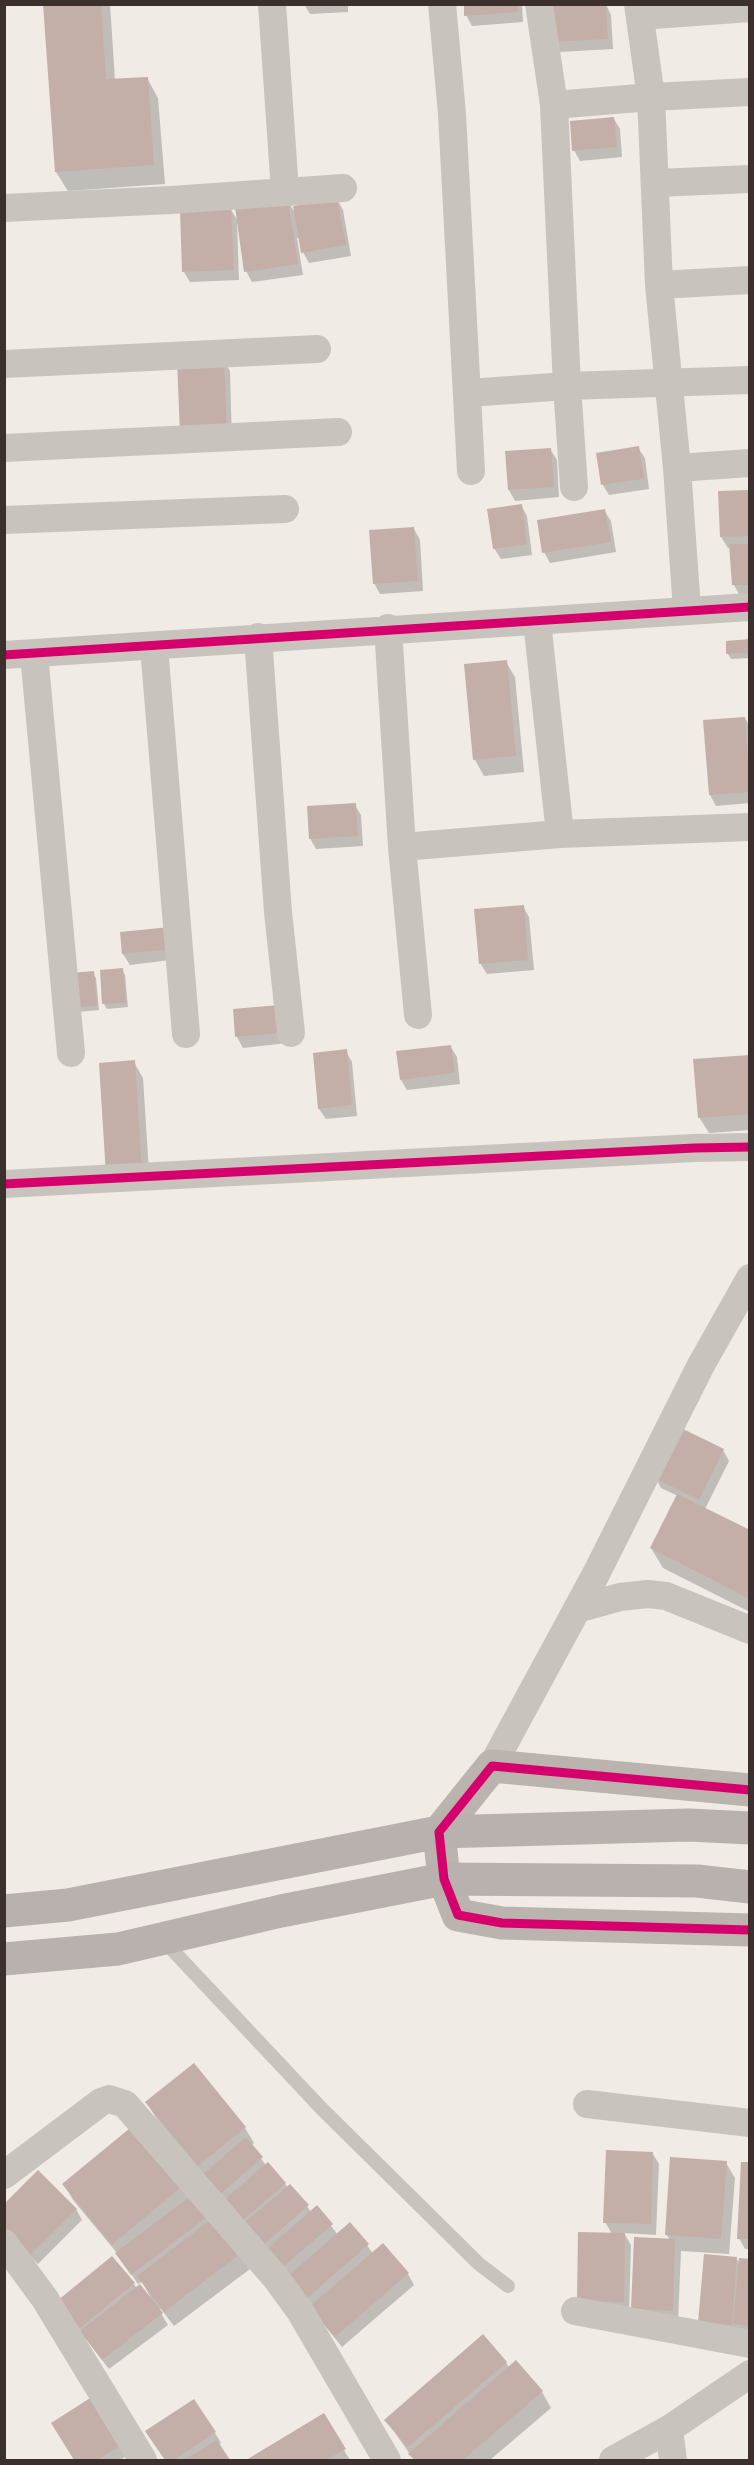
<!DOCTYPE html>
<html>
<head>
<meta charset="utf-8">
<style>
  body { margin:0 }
  #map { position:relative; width:754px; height:2465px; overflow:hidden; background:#f0ebe5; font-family:"PT Sans",sans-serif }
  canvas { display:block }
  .frame { position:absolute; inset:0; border:6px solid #3b302b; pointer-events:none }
</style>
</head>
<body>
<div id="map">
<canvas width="754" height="2465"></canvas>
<div class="frame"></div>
</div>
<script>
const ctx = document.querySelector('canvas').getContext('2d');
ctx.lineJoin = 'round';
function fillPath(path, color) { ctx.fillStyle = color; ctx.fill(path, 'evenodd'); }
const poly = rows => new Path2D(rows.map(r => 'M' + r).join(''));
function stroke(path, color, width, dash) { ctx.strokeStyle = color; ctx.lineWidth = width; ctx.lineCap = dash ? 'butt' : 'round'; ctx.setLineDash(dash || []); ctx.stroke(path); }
fillPath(poly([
  [44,4,110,4,115,80,147,78,158,98,165,184,68,191,56,172],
  [304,4,348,4,348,12,310,14],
  [465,4,522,4,523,22,472,26,466,15],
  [606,4,611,15,613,49,559,52,551,7],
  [614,119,620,129,622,157,580,161,574,150],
  [337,199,343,210,351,256,309,263,303,252,300,238,297,238,303,275,252,282,246,271,239,224,237,224,239,280,190,282,184,272,230,208,239,223,288,201,296,215],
  [223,360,230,371,232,443,188,445],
  [638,448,645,458,649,489,609,495,603,485],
  [550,449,557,460,559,497,515,501,509,490,506,453],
  [750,491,750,595,740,596,734,585,731,547,728,548,721,537],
  [521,505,527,516,532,555,501,559,494,548],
  [604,510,611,521,616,552,550,563,544,552],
  [414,529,420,540,423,591,380,594,374,583],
  [750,641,750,658,731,659,728,654,727,642],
  [506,662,515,677,524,772,484,776,475,760,465,666],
  [745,718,750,727,750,803,716,806,710,795,705,721],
  [355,805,361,815,363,846,316,849,310,838],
  [523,906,529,917,534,970,487,974,480,963],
  [170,928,178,959,130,965,123,954,121,934],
  [122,970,125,975,128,1007,107,1009,104,1004],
  [93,973,96,978,99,1010,77,1012],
  [278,1007,287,1043,243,1048,237,1037,235,1011],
  [450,1046,457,1057,460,1084,407,1090,401,1080],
  [346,1051,352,1062,357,1116,326,1119,319,1109],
  [750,1056,750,1130,709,1133,699,1117],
  [134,1062,143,1078,150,1188,117,1190],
  [723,1450,729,1461,705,1509,750,1532,750,1612,663,1568,651,1548,678,1496,661,1488,655,1477],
  [147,2103,245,2128,254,2143,251,2146,266,2165,307,2206,311,2212,317,2207,338,2235,367,2245,373,2254,382,2245,408,2274,414,2285,342,2347,156,2118],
  [653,2154,659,2164,656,2235,624,2233,631,2245,629,2312,584,2312,612,2234,605,2222],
  [726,2163,735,2178,729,2254,681,2251,678,2321,638,2319,670,2240,667,2235],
  [750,2164,750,2249,745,2249,739,2238],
  [185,2183,254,2266,174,2326,161,2309,159,2310,168,2325,109,2369,65,2312,134,2284,137,2289,140,2287,117,2253,73,2200,64,2184],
  [142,2282,150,2296,149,2298,138,2284],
  [4,2206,76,2209,82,2220,38,2264,4,2230],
  [736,2258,740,2264,750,2261,750,2335,706,2333],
  [506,2362,509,2368,516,2362,542,2392,551,2408,490,2460,414,2460,386,2420],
  [97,2395,133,2452,120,2460,75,2460,59,2434],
  [194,2401,215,2433,221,2443,219,2445,228,2460,165,2460,153,2442],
  [323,2415,350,2460,249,2460]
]), '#0003');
fillPath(poly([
  [43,4,101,4,106,79,148,77,154,165,55,172],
  [464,4,517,4,518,12,464,16],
  [549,5,606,5,608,39,551,42],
  [614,117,617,147,572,151,570,121],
  [337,198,346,245,301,253,293,206],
  [288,200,298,264,244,272,235,207],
  [231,207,234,270,182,272,180,209],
  [224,358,227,433,180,435,177,360],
  [639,446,644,479,601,485,596,453],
  [551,448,554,487,508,490,505,451],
  [750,490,750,536,720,537,718,491],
  [522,504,527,544,493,549,487,509],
  [605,509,611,542,542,553,537,520],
  [414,527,418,581,373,584,369,530],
  [729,544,750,544,750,585,732,585],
  [750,639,750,653,726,654,726,641],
  [507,660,516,756,473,760,464,664],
  [745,717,750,792,709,795,703,720],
  [356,803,358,836,309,839,307,806],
  [524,905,528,960,479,964,474,909],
  [170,927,173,949,122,954,120,932],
  [123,968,126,1003,102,1004,100,970],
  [94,971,97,1006,73,1007,71,973],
  [279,1005,281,1033,235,1037,233,1009],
  [451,1045,455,1073,400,1080,396,1051],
  [347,1049,352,1105,318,1109,313,1053],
  [750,1055,750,1114,698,1118,693,1059],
  [135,1060,142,1173,106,1175,99,1063],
  [679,1427,724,1449,699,1500,653,1477],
  [677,1494,750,1530,750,1599,650,1548],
  [194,2063,246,2127,198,2166,145,2102],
  [135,2124,186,2183,112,2245,62,2184],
  [246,2137,263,2157,217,2197,200,2177],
  [606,2150,653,2152,651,2224,603,2223],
  [670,2157,727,2161,721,2239,665,2235],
  [268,2162,286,2183,242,2221,224,2200],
  [741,2162,750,2162,750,2239,737,2239],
  [38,2170,77,2209,31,2254,4,2227,4,2204],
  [290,2184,309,2205,262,2246,243,2224],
  [196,2192,212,2213,131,2275,115,2253],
  [317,2205,333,2224,283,2267,267,2249],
  [218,2214,246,2249,164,2312,137,2276],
  [350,2222,369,2244,307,2298,288,2276],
  [578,2232,625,2233,624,2302,577,2301],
  [634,2237,675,2239,673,2311,631,2309],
  [383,2243,409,2273,335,2337,309,2307],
  [704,2254,737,2257,732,2325,698,2323],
  [112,2256,135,2283,80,2328,57,2301],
  [739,2258,750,2259,750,2326,733,2324],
  [140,2284,163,2313,102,2360,80,2331],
  [483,2334,507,2362,408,2447,384,2420],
  [516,2360,543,2391,463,2460,415,2460,408,2454],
  [98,2393,128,2441,97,2460,74,2460,51,2423],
  [194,2399,216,2432,173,2460,165,2460,145,2431],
  [324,2413,346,2449,326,2460,246,2460],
  [217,2440,230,2460,184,2460]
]), '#c3afa7');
stroke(poly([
  [164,1941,321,2108,479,2264,508,2286]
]), '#c9c3be', 14);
stroke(poly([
  [272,4,285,191],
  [442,4,452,114,471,471],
  [539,4,554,105,567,386,574,487],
  [638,4,651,97,659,285,677,468,750,463],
  [640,16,750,8],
  [554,105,651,97,750,92],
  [656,183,750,179],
  [4,208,171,200,343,188],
  [659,285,750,280],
  [4,364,317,349],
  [468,393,567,386,750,380],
  [4,448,338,432],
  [677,468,687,610],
  [4,520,285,509],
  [537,621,560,834],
  [388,628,402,847,418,1015],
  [258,637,278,912,291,1033],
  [154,647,186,1034],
  [34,654,71,1053],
  [4,655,750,607],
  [402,847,560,834,750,827],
  [4,1184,694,1148,750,1147],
  [577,1609,620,1597,648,1594,666,1596,750,1630],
  [492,1766,596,1574,701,1365,750,1278],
  [587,2104,750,2123],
  [4,2175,101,2102,109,2099,125,2104,276,2278,300,2311,387,2460],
  [4,2243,45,2299,143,2460],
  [575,2311,750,2344],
  [669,2429,673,2460],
  [613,2460,669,2429,750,2374]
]), '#c9c3be', 28);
stroke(poly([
  [750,1790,492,1766,439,1832,444,1879,458,1915,502,1923,750,1930]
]), '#bab3ae', 33);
stroke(poly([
  [4,1911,68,1905,439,1832,689,1825,750,1828],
  [4,1959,118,1949,281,1911,444,1879,697,1881,750,1887]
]), '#b8b1ad', 33);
stroke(poly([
  [4,655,750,607],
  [4,1184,694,1148,750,1147],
  [750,1790,492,1766,439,1832,444,1879,458,1915,502,1923,750,1930]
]), '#d6006c', 9);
</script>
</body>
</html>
